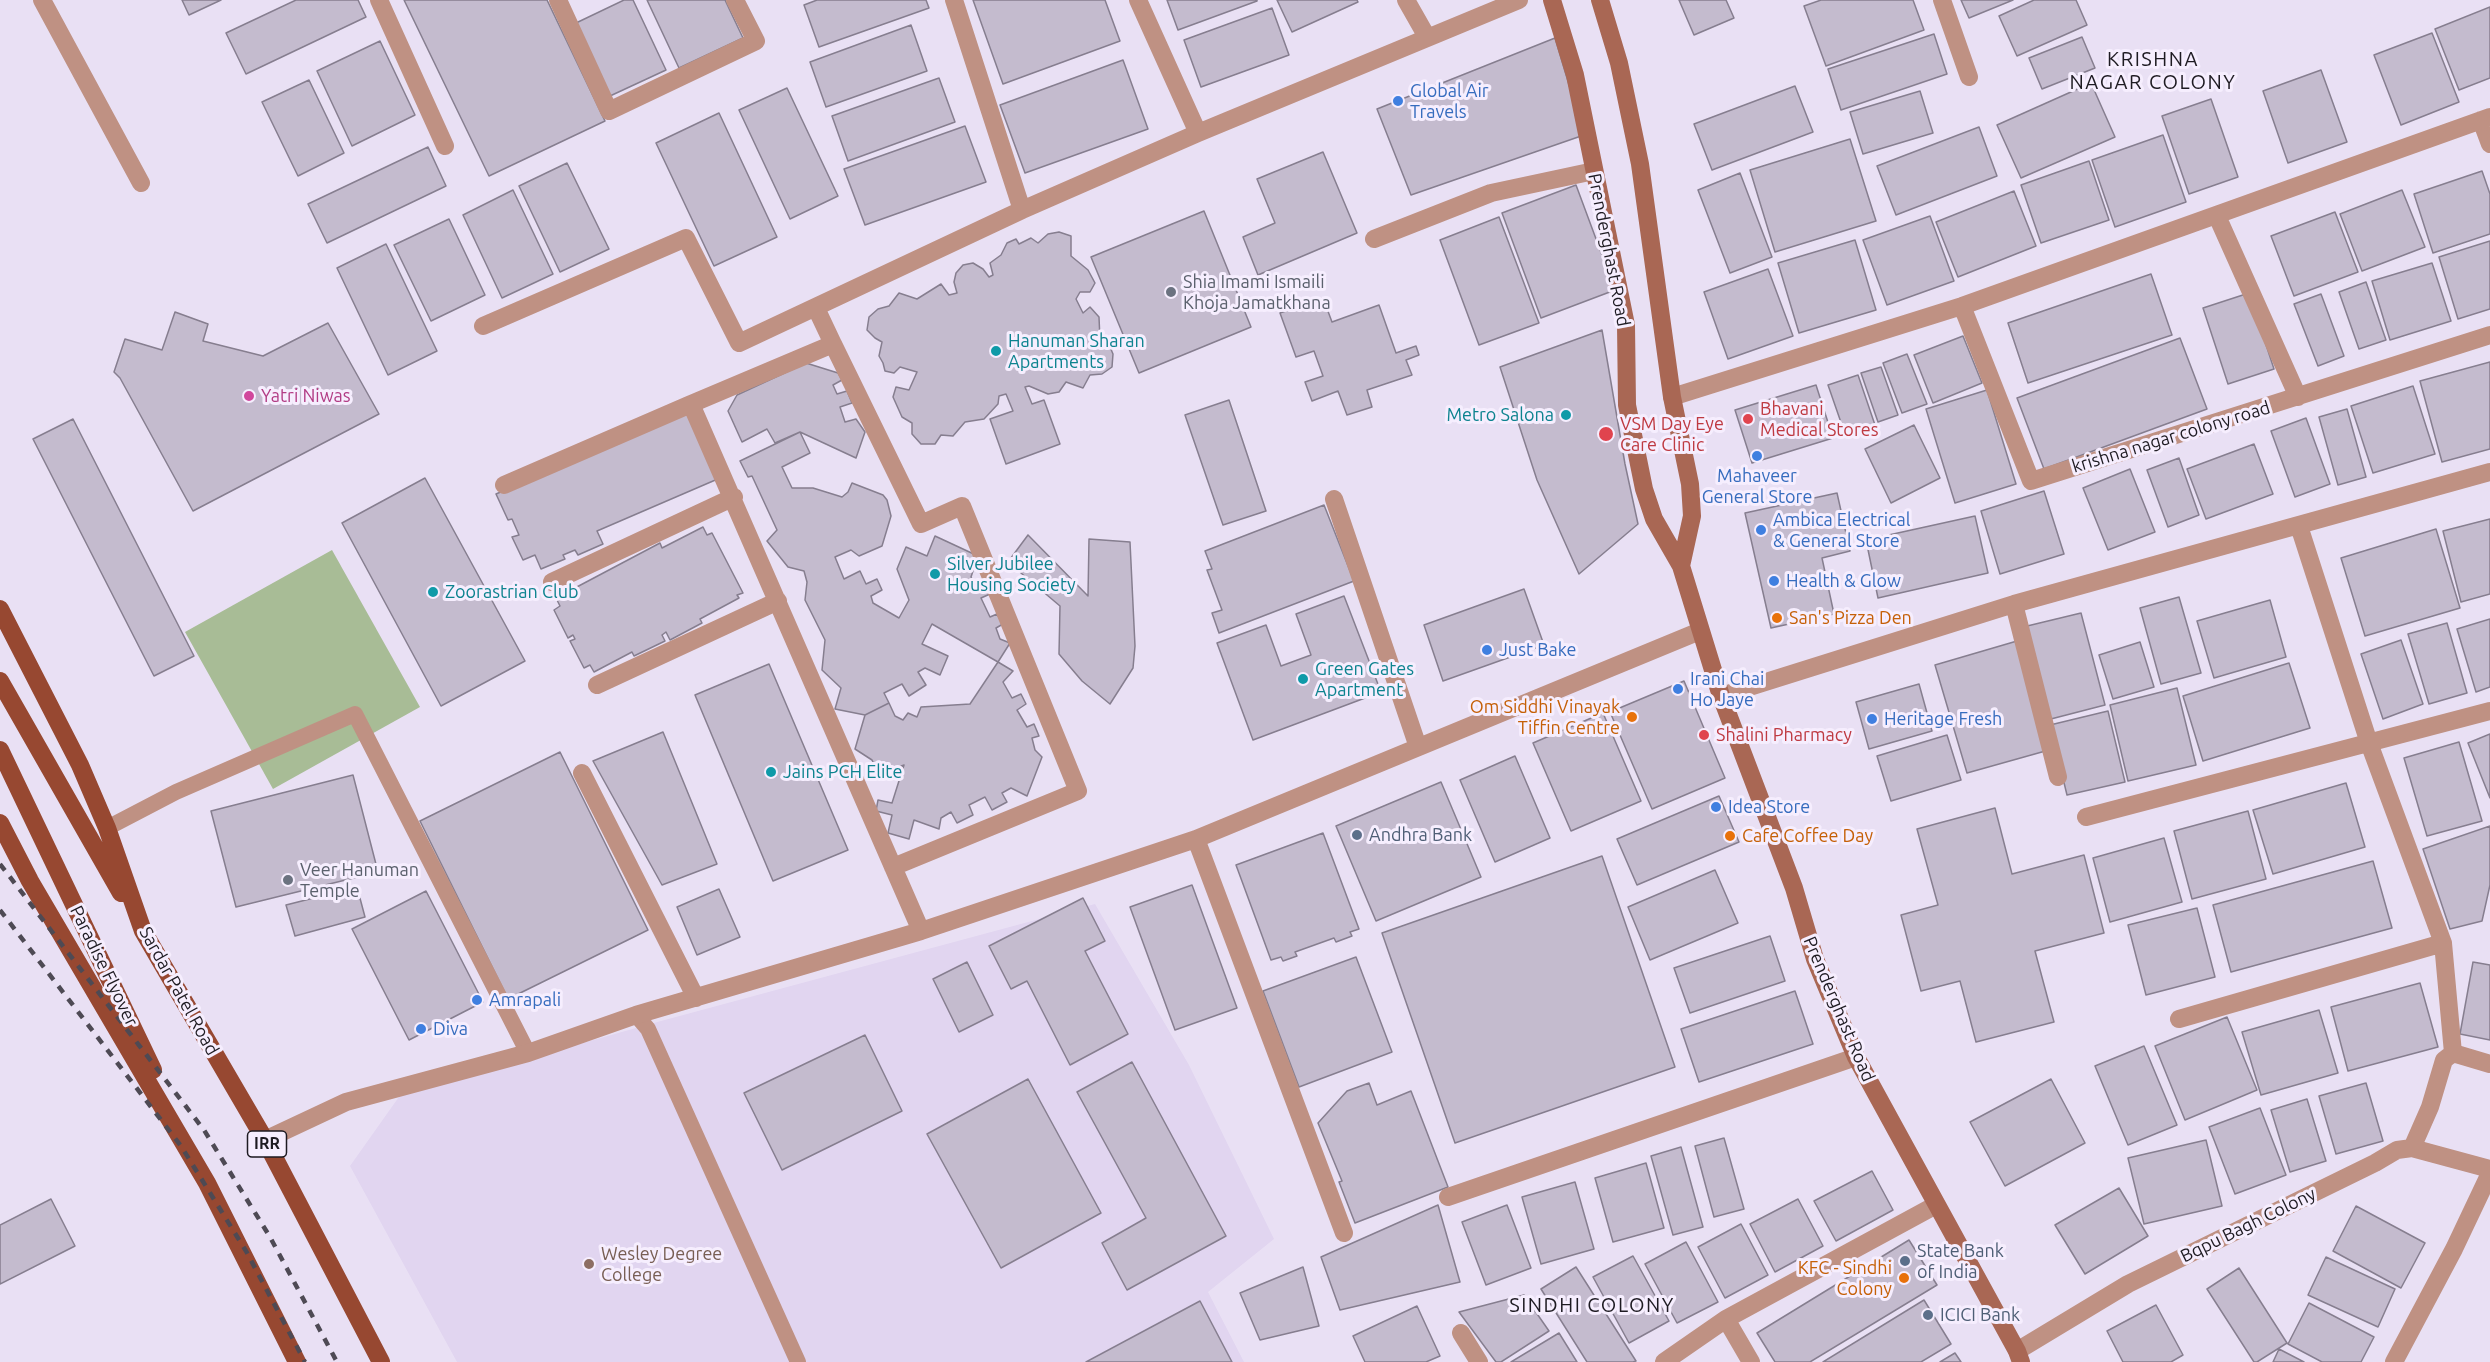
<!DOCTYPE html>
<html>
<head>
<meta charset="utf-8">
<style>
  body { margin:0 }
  canvas { display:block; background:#e9e0f4 }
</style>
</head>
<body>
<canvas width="2490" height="1362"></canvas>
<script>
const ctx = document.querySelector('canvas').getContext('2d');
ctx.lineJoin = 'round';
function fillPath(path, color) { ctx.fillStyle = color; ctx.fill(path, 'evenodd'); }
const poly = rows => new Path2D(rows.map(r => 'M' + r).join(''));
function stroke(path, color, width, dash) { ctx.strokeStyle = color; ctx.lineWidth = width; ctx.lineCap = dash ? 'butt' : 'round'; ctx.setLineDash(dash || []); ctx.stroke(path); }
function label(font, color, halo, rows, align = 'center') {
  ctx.font = font + ' Ubuntu,sans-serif'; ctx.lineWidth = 6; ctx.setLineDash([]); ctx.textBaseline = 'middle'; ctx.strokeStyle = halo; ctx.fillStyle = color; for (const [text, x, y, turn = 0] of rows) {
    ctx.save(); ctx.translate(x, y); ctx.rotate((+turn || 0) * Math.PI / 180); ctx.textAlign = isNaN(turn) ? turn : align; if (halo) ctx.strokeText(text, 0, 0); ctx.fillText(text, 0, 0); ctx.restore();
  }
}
fillPath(poly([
  [1095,904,1189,1065,1274,1239,1208,1292,1244,1362,457,1362,350,1166,401,1094,661,1021]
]), '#e1d5f0');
fillPath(poly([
  [332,550,420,707,273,789,185,632]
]), '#a8bc96');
const building = poly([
  [182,0,221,0,189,15,182,0],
  [296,0,358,0,366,17,246,74,226,33,296,0],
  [404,0,547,0,605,121,489,176,404,0],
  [624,0,633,0,666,70,610,96,576,23,624,0],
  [647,0,725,0,743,38,679,68,647,0],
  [817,0,926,0,929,8,819,47,804,5,817,0],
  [973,0,1105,0,1120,41,1003,84,973,0],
  [1167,0,1257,0,1257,1,1178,30,1167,0],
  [1277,0,1357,0,1358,2,1292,32,1277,0],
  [1679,0,1726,0,1734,18,1694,35,1679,0],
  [1821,0,1913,0,1924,30,1826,66,1804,6,1821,0],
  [1961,0,2013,0,1969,18,1961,0],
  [2034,0,2076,0,2087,25,2017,56,1999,16,2034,0],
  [2490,7,2490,78,2459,90,2435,29,2490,7],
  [1272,8,1289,55,1201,87,1184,40,1272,8],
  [911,25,927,71,826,107,810,62,911,25],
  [2432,33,2459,102,2401,125,2374,55,2432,33],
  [1934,34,1947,74,1841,110,1828,69,1934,34],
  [2082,37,2095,68,2042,89,2029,58,2082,37],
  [1555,38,1584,135,1411,195,1377,109,1555,38],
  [380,41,415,115,352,146,317,71,380,41],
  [1123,60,1148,129,1025,173,1000,105,1123,60],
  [2321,70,2347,142,2288,163,2263,91,2321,70],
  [939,78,955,122,848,161,832,116,939,78],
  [309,80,344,153,298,176,262,102,309,80],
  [2091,83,2115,137,2021,178,1997,125,2091,83],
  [1795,86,1813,132,1712,170,1694,124,1795,86],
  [787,88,838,196,790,219,739,110,787,88],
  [1920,91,1933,133,1863,154,1850,112,1920,91],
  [2211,99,2238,177,2189,194,2162,116,2211,99],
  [719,113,777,237,714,266,656,143,719,113],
  [965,126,986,182,865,225,844,169,965,126],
  [1979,127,1997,176,1896,215,1877,166,1979,127],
  [2163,135,2186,202,2115,227,2092,160,2163,135],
  [1850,139,1876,221,1775,252,1750,170,1850,139],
  [428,147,446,186,327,243,308,204,428,147],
  [1323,152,1357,233,1258,275,1243,237,1275,223,1257,179,1323,152],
  [2089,161,2109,220,2041,243,2021,185,2089,161],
  [567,163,609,249,560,272,519,186,567,163],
  [2482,171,2490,194,2490,234,2433,253,2414,194,2482,171],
  [1740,173,1772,257,1730,273,1698,190,1740,173],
  [1576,185,1615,290,1541,318,1502,213,1576,185],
  [513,190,553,274,502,298,463,215,513,190],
  [2402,190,2425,247,2362,271,2340,214,2402,190],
  [2014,191,2036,246,1958,277,1936,222,2014,191],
  [1204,211,1251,327,1139,373,1091,257,1204,211],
  [2335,212,2358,272,2294,296,2271,236,2335,212],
  [1930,216,1954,281,1887,305,1863,240,1930,216],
  [1499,217,1539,323,1479,345,1440,240,1499,217],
  [449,219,485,295,431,321,394,245,449,219],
  [1059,232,1071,236,1071,256,1088,270,1095,283,1090,292,1080,292,1076,299,1083,313,1090,307,1099,317,1100,340,1110,347,1113,354,1112,367,1102,374,1090,375,1083,388,1066,382,1059,392,1048,394,1029,386,1025,387,1032,404,1044,400,1060,444,1006,464,990,419,1013,411,1006,394,999,396,998,404,984,419,965,422,953,436,941,435,935,444,921,444,912,434,912,423,902,417,893,397,896,387,909,390,917,372,900,367,894,373,885,371,883,363,879,356,882,342,875,338,867,330,869,317,878,309,889,306,899,293,917,299,941,284,949,295,957,293,954,282,956,273,963,265,973,263,983,269,989,277,993,275,990,263,1001,255,1007,243,1016,239,1019,244,1031,238,1038,243,1048,234,1059,232],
  [1855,240,1876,310,1799,333,1778,263,1855,240],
  [2490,241,2490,309,2458,319,2439,257,2490,241],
  [386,244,437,351,388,375,337,268,386,244],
  [2432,263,2451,321,2390,340,2372,281,2432,263],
  [1768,269,1793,336,1728,359,1704,292,1768,269],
  [2151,274,2172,335,2028,383,2008,323,2151,274],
  [2366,282,2386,340,2359,349,2339,292,2366,282],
  [2249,293,2274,369,2228,384,2203,308,2249,293],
  [2321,294,2344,356,2318,366,2294,304,2321,294],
  [1323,298,1332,322,1379,305,1396,353,1416,346,1419,355,1406,360,1412,375,1367,390,1372,407,1347,415,1338,391,1312,401,1305,382,1323,376,1314,351,1296,357,1280,313,1323,298],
  [175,312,208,324,203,341,263,356,328,323,379,414,193,511,120,378,114,372,125,339,162,350,175,312],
  [1602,330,1625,464,1638,524,1579,574,1537,480,1500,367,1602,330],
  [1963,336,1982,383,1933,403,1914,355,1963,336],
  [2180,338,2207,409,2044,469,2017,398,2180,338],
  [1907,354,1927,404,1902,413,1883,363,1907,354],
  [2490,362,2490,449,2442,462,2420,381,2490,362],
  [806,363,838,373,842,380,833,385,837,394,847,391,852,403,840,407,845,422,856,419,865,432,856,458,800,432,775,443,767,429,742,442,728,411,737,395,806,363],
  [1881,367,1898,415,1878,422,1861,373,1881,367],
  [1858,375,1875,425,1845,434,1828,385,1858,375],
  [1816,385,1833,438,1752,463,1735,410,1816,385],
  [2413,386,2435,454,2373,473,2351,406,2413,386],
  [1987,390,2016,484,1955,503,1926,409,1987,390],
  [1229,400,1266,511,1223,525,1185,415,1229,400],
  [2347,409,2366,477,2338,485,2319,417,2347,409],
  [691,410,720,478,597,531,603,544,578,555,575,550,563,555,565,559,541,569,535,555,523,560,512,537,519,535,512,519,508,520,496,494,691,410],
  [2306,418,2330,484,2295,497,2271,431,2306,418],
  [73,419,194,656,154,676,33,439,73,419],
  [1914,425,1940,478,1891,503,1865,449,1914,425],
  [800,432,810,453,782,467,792,488,813,488,842,497,848,492,852,483,883,495,887,500,891,516,882,546,859,556,851,550,835,557,844,579,860,571,866,584,877,579,882,590,871,596,873,603,899,618,909,600,897,569,906,547,927,556,935,536,978,556,971,577,976,586,985,581,990,594,981,598,990,617,997,614,1003,624,996,628,1000,639,1010,643,998,662,932,624,922,644,948,656,940,675,925,668,918,672,926,685,909,696,902,684,884,693,889,703,865,715,835,709,841,688,822,670,825,640,805,600,807,582,804,571,788,567,767,541,777,530,752,476,748,477,740,461,800,432],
  [2254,444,2273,494,2206,519,2187,469,2254,444],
  [2179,458,2199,515,2168,527,2147,470,2179,458],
  [2130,469,2155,532,2108,550,2083,488,2130,469],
  [425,478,525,661,441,706,342,523,425,478],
  [2044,491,2064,554,2000,574,1981,511,2044,491],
  [1837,493,1850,551,1822,558,1834,614,1771,628,1745,513,1837,493],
  [1324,505,1354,581,1219,633,1212,613,1222,610,1207,570,1212,569,1205,551,1324,505],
  [1975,516,1988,573,1878,598,1866,540,1975,516],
  [2490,519,2490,594,2461,602,2443,531,2490,519],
  [703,527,707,535,712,533,743,593,737,595,739,598,700,619,702,623,670,640,666,632,662,635,665,641,634,656,632,652,594,672,590,665,584,668,570,641,575,639,573,635,568,638,554,610,560,606,556,598,660,543,662,548,703,527],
  [2436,529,2460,608,2365,636,2341,558,2436,529],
  [1028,535,1088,596,1089,539,1130,542,1135,646,1133,668,1110,704,1082,681,1059,654,1060,606,1008,562,1028,535],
  [1524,589,1544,645,1443,681,1424,625,1524,589],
  [1344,596,1381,692,1253,740,1217,643,1266,625,1281,666,1311,655,1296,614,1344,596],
  [2179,597,2201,673,2161,684,2140,608,2179,597],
  [2270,600,2286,657,2214,678,2197,621,2270,600],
  [2081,613,2105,705,2047,720,2023,627,2081,613],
  [2490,619,2490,687,2476,692,2457,629,2490,619],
  [2447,623,2467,693,2429,704,2408,634,2447,623],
  [2401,640,2423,704,2383,719,2361,654,2401,640],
  [2017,641,2049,750,1967,773,1935,665,2017,641],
  [2140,642,2154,687,2113,699,2099,655,2140,642],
  [998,662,1013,671,1003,682,1012,698,1021,694,1026,704,1017,710,1027,727,1034,724,1039,736,1032,738,1035,750,1042,757,1027,796,1011,788,1002,793,1007,802,992,810,985,797,969,805,973,815,957,823,951,812,941,818,939,829,914,820,909,839,888,833,892,815,876,811,878,800,892,803,904,765,879,774,872,760,855,749,865,715,889,703,895,716,903,720,908,713,917,717,921,707,970,704,998,662],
  [2289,663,2310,728,2203,761,2183,696,2289,663],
  [769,664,848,850,773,881,695,695,769,664],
  [1684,681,1725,778,1652,809,1610,712,1684,681],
  [1919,684,1932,731,1869,749,1856,702,1919,684],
  [2177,688,2196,765,2128,781,2110,705,2177,688],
  [2108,711,2125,782,2067,795,2050,725,2108,711],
  [1603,713,1641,801,1571,831,1533,743,1603,713],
  [663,732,717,864,662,885,593,761,663,732],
  [2490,734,2490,798,2468,743,2490,734],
  [1947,735,1961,780,1891,801,1877,756,1947,735],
  [2459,742,2482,821,2427,836,2404,758,2459,742],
  [560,752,648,930,508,999,420,821,560,752],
  [1515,756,1550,838,1495,862,1460,780,1515,756],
  [353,775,378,872,236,907,211,811,353,775],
  [1441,782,1481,877,1376,921,1336,826,1441,782],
  [2346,783,2365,847,2273,874,2253,810,2346,783],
  [1719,796,1739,842,1637,885,1617,839,1719,796],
  [1995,808,2012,874,2084,855,2104,933,2035,951,2054,1022,1976,1042,1960,981,1921,991,1901,915,1938,905,1917,829,1995,808],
  [2248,811,2266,879,2192,899,2174,831,2248,811],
  [2490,826,2490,885,2482,921,2450,929,2423,849,2490,826],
  [1323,833,1359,929,1350,932,1352,936,1336,942,1334,938,1295,952,1297,956,1283,961,1281,957,1271,960,1236,865,1323,833],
  [2164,838,2182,902,2110,922,2093,858,2164,838],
  [1602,856,1675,1067,1455,1143,1382,933,1602,856],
  [2373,861,2392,928,2231,972,2213,905,2373,861],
  [1715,870,1738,923,1650,960,1628,907,1715,870],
  [1192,885,1237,1008,1175,1030,1130,907,1192,885],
  [357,887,365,917,295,936,286,905,357,887],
  [719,889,740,937,697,955,677,907,719,889],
  [426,891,483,1002,409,1040,352,929,426,891],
  [1083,898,1105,941,1085,951,1128,1034,1070,1065,1027,981,1011,989,989,946,1083,898],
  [2197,908,2215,977,2146,995,2128,925,2197,908],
  [1770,936,1785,981,1690,1013,1674,968,1770,936],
  [1356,957,1392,1052,1299,1087,1263,991,1356,957],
  [967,962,993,1015,959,1032,933,979,967,962],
  [2473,962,2490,965,2490,1040,2460,1034,2473,962],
  [2420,983,2438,1047,2348,1071,2331,1007,2420,983],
  [1795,991,1813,1044,1699,1082,1681,1029,1795,991],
  [2319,1010,2338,1073,2261,1095,2242,1032,2319,1010],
  [2227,1017,2257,1090,2185,1120,2155,1046,2227,1017],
  [865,1035,902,1111,782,1170,744,1093,865,1035],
  [2144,1046,2177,1125,2128,1145,2095,1066,2144,1046],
  [1132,1062,1226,1236,1127,1290,1102,1243,1146,1218,1077,1092,1132,1062],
  [1028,1079,1101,1213,1001,1268,927,1134,1028,1079],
  [2051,1079,2085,1143,2005,1186,1970,1122,2051,1079],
  [1369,1083,1377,1105,1411,1091,1448,1187,1355,1223,1339,1182,1342,1181,1318,1123,1347,1091,1369,1083],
  [2366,1083,2383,1141,2336,1154,2319,1096,2366,1083],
  [2307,1099,2326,1161,2290,1172,2271,1110,2307,1099],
  [2260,1108,2286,1175,2235,1194,2209,1127,2260,1108],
  [1724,1138,1744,1209,1714,1217,1695,1146,1724,1138],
  [2206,1140,2222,1206,2144,1224,2128,1158,2206,1140],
  [1681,1147,1703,1227,1673,1235,1651,1156,1681,1147],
  [1646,1163,1664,1228,1613,1242,1595,1178,1646,1163],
  [1872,1171,1893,1210,1836,1241,1814,1201,1872,1171],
  [1575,1182,1594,1249,1541,1264,1522,1197,1575,1182],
  [2119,1188,2148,1236,2085,1274,2055,1225,2119,1188],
  [51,1199,75,1246,0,1284,0,1225,51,1199],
  [1798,1199,1823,1246,1775,1272,1750,1224,1798,1199],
  [1438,1205,1460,1282,1340,1310,1321,1257,1438,1205],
  [1507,1205,1531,1268,1486,1285,1462,1222,1507,1205],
  [2356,1206,2425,1243,2401,1288,2333,1251,2356,1206],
  [1741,1224,1768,1275,1725,1298,1698,1247,1741,1224],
  [1909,1240,1937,1285,1810,1362,1775,1362,1757,1333,1909,1240],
  [1686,1242,1718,1302,1677,1323,1645,1264,1686,1242],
  [1633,1256,1669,1321,1629,1343,1593,1277,1633,1256],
  [2326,1257,2395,1289,2378,1327,2308,1295,2326,1257],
  [1303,1267,1319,1326,1260,1340,1240,1293,1303,1267],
  [1576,1267,1636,1361,1633,1362,1587,1362,1541,1289,1576,1267],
  [2239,1268,2287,1343,2257,1362,2254,1362,2207,1289,2239,1268],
  [1524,1295,1549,1331,1501,1362,1496,1362,1459,1312,1524,1295],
  [1924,1300,1951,1344,1921,1362,1823,1362,1924,1300],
  [1200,1301,1232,1362,1086,1362,1200,1301],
  [2309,1303,2374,1337,2361,1362,2322,1362,2288,1344,2309,1303],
  [2156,1305,2183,1355,2171,1362,2123,1362,2107,1331,2156,1305],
  [1417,1306,1440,1356,1426,1362,1365,1362,1353,1336,1417,1306],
  [1559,1333,1577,1362,1511,1362,1559,1333],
  [2279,1349,2304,1362,2273,1362,2279,1349],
  [1955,1353,1961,1362,1940,1362,1955,1353]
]);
fillPath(building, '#c4bbce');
stroke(building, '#867e8f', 1.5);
stroke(poly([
  [107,828,176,792,355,714,528,1053],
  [636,1015,648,1029,798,1362]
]), '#bf9183', 16);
stroke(poly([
  [42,0,141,183],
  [379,0,445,146],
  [558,0,609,111,756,41,735,0],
  [954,0,1022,210],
  [1138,0,1198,133],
  [1406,0,1427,37],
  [1942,0,1969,77],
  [2481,120,2490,144],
  [2217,216,2298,397],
  [1374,239,1491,193,1594,171],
  [1962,306,2031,481,2490,335],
  [816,308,833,344,691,404,921,931],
  [483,326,686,238,739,343,1022,210,1198,133,1519,0],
  [833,344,921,524,962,506,1078,791,893,867],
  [1672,397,1962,306,2490,117],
  [504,485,691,404],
  [1334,499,1418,747],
  [2299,526,2369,743,2443,943,2453,1053,2444,1060,2430,1107,2412,1148],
  [552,582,734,497],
  [2014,604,2058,777],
  [597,685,778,601],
  [1721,696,2014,604,2490,472],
  [582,773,696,998],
  [2086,817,2490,711],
  [1196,839,1344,1233],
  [2179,1019,2443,943],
  [2453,1053,2490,1064],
  [265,1140,346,1102,528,1053,636,1015,921,931,1196,839,1700,631],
  [1448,1197,1856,1057],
  [1726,1319,1751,1362],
  [1461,1333,1479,1362],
  [2017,1351,2128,1284,2375,1163,2397,1150,2412,1148,2490,1169],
  [1664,1362,1726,1319,1936,1205],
  [2394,1362,2454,1249,2490,1173]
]), '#bf9183', 18);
stroke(poly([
  [1552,0,1575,75,1626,325,1627,405,1644,489,1654,519,1681,566,1721,696,1794,888,1815,959,1856,1057,2017,1351,2021,1362],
  [1600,0,1619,63,1640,164,1672,397,1690,484,1692,516,1681,566]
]), '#a96754', 18);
stroke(poly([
  [0,609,80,765,107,828,143,931,265,1140,381,1362],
  [0,681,121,893],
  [0,750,153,1070],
  [0,823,30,881,207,1183,297,1362]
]), '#974831', 18);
stroke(poly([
  [0,864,204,1130,270,1237,337,1362],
  [0,910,181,1146,246,1251,305,1362]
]), '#4e4a54', 4.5, [8, 8]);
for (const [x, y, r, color] of [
  [1398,101,6,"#3f7fe0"],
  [1171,292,6,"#6b7280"],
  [996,351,6,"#0f9aa8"],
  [249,396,6,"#d1479c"],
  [1566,415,6,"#0f9aa8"],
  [1748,419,6,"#e0444e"],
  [1606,434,8,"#e0444e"],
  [1757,456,6,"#3f7fe0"],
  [1761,530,6,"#3f7fe0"],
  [935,574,6,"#0f9aa8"],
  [1774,581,6,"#3f7fe0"],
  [433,592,6,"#0f9aa8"],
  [1777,618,6,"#e8710a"],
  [1487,650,6,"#3f7fe0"],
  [1303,679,6,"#0f9aa8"],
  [1678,689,6,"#3f7fe0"],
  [1632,717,6,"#e8710a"],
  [1872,719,6,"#3f7fe0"],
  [1704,735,6,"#e0444e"],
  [771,772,6,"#0f9aa8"],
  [1716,807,6,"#3f7fe0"],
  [1357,835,6,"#5c6f8a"],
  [1730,836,6,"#e8710a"],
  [288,880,6,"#6b7280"],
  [477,1000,6,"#3f7fe0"],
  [421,1029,6,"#3f7fe0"],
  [1905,1261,6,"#5c6f8a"],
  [589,1264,6,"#8d6e63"],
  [1904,1278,6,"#e8710a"],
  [1928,1315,6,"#5c6f8a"]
]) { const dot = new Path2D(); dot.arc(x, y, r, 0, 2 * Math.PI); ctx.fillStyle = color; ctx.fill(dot); stroke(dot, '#f6eefe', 2); }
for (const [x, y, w] of [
  [267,1144,39]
]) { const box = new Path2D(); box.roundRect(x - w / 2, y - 13, w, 26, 4.5); ctx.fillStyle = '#f6eefe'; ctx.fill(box); stroke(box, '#1e1b22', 1.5); }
label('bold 16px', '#1e1b22', null, [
  ["IRR",267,1144]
]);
label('18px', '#366cbe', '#f6eefe', [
  ["Global Air",1410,91],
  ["Travels",1410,112],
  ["Mahaveer",1757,476,"center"],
  ["General Store",1757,497,"center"],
  ["Ambica Electrical",1773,520],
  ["& General Store",1773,541],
  ["Health & Glow",1786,581],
  ["Just Bake",1499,650],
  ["Irani Chai",1690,679],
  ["Ho Jaye",1690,700],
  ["Heritage Fresh",1884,719],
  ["Idea Store",1728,807],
  ["Amrapali",489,1000],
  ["Diva",433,1029]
], 'left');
label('18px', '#1e1b22', '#f6eefe', [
  ["Prenderghast Road",1609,250,79],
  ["krishna nagar colony road",2171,437,-17],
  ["Paradise Flyover",104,966,64],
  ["Sardar Patel Road",179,991,61],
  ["Prenderghast Road",1839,1009,67],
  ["Bqpu Bagh Colony",2248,1225,-26]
]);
label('18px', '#5b616d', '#f6eefe', [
  ["Shia Imami Ismaili",1183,282],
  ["Khoja Jamatkhana",1183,303],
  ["Veer Hanuman",300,870],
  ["Temple",300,891]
], 'left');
label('18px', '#0d838f', '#f6eefe', [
  ["Hanuman Sharan",1008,341],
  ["Apartments",1008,362],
  ["Metro Salona",1554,415,"right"],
  ["Silver Jubilee",947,564],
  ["Housing Society",947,585],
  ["Zoorastrian Club",445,592],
  ["Green Gates",1315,669],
  ["Apartment",1315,690],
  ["Jains PCH Elite",783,772]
], 'left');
label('18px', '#b23c85', '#f6eefe', [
  ["Yatri Niwas",261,396]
], 'left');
label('18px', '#be3a42', '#f6eefe', [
  ["Bhavani",1760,409],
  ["Medical Stores",1760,430],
  ["VSM Day Eye",1620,424],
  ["Care Clinic",1620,445],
  ["Shalini Pharmacy",1716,735]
], 'left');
label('18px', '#c56008', '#f6eefe', [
  ["San's Pizza Den",1789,618],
  ["Om Siddhi Vinayak",1620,707,"right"],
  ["Tiffin Centre",1620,728,"right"],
  ["Cafe Coffee Day",1742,836],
  ["KFC - Sindhi",1892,1268,"right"],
  ["Colony",1892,1289,"right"]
], 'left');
label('18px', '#4e5e75', '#f6eefe', [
  ["Andhra Bank",1369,835],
  ["State Bank",1917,1251],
  ["of India",1917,1272],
  ["ICICI Bank",1940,1315]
], 'left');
label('18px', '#785e54', '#f6eefe', [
  ["Wesley Degree",601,1254],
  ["College",601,1275]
], 'left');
ctx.letterSpacing = '1.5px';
label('20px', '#1e1b22', '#f6eefe', [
  ["KRISHNA",2153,59],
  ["NAGAR COLONY",2153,82],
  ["SINDHI COLONY",1592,1305]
]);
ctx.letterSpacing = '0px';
</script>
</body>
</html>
